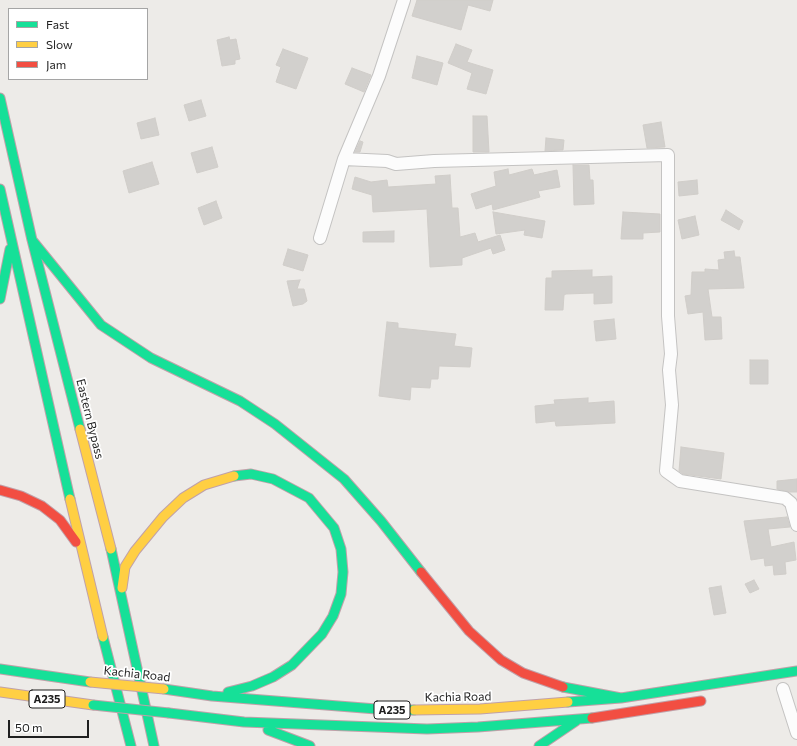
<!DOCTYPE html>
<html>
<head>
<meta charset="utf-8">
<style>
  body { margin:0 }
  #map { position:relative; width:797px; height:746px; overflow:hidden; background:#edebe8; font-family:Commissioner,sans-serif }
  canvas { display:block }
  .legend { position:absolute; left:8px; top:8px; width:140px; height:72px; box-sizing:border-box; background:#fff; border:1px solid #a5a5a5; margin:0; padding:5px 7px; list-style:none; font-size:12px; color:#1f1f1f }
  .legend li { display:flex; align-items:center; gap:8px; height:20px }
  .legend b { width:20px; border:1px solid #a5a5a5 }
  .scale { position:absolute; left:8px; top:720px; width:81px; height:18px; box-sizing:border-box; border:2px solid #1f1f1f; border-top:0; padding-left:5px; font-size:12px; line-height:14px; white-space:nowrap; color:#1f1f1f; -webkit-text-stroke:3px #fff; paint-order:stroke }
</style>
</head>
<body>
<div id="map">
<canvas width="797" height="746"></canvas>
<ul class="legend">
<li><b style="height:5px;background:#16e098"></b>Fast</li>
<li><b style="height:5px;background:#ffcf43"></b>Slow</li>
<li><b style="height:5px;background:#f24e42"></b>Jam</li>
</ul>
<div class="scale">50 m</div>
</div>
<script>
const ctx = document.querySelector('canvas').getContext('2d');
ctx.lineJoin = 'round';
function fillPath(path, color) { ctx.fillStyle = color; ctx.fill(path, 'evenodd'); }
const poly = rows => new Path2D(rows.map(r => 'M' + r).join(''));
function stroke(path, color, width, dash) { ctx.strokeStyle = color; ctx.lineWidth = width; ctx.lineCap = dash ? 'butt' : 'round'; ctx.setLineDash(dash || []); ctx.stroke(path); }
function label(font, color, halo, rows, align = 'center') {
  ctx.font = font + ' Commissioner,sans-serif'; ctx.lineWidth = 3.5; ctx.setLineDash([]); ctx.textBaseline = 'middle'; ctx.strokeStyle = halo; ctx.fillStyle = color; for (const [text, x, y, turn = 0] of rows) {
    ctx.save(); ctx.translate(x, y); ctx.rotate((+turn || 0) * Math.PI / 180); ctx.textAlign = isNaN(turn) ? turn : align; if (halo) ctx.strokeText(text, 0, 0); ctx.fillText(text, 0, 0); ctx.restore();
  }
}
const building = poly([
  [417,0,493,0,490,11,468,5,461,30,412,16,417,0],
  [229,37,230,40,236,39,240,59,235,60,235,64,222,66,217,40,229,37],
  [456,44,472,50,467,62,493,70,486,94,467,89,472,73,448,63,456,44],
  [283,49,308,58,296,89,276,82,281,67,276,65,283,49],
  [417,56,443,63,437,85,412,78,417,56],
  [352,68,371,75,364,92,345,84,352,68],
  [201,100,206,116,189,121,184,105,201,100],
  [473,116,487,116,489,152,473,152,473,116],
  [155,118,159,135,141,139,137,123,155,118],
  [661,122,665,147,647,148,643,125,661,122],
  [546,138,564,140,563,150,545,151,546,138],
  [360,141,363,142,360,152,355,152,360,141],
  [212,147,218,167,197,173,191,153,212,147],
  [152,162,159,184,129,193,123,171,152,162],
  [573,165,589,165,590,180,593,180,594,204,574,205,573,165],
  [508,169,509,175,532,169,534,175,557,170,560,187,538,191,540,197,493,210,492,204,476,209,471,194,496,186,494,172,508,169],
  [450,175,452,208,458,208,460,237,475,233,478,242,500,235,505,250,493,254,491,248,462,258,462,265,430,267,427,209,373,212,372,195,352,189,355,177,371,182,387,180,388,187,436,184,435,176,450,175],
  [697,180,698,194,679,196,678,182,697,180],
  [216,201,222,218,204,225,198,208,216,201],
  [726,210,743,221,739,230,721,220,726,210],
  [493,212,545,221,542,238,524,235,525,230,496,234,493,212],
  [623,212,660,214,660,232,643,233,643,239,621,239,623,212],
  [695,216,699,235,682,239,678,220,695,216],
  [394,231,394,242,363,242,363,232,394,231],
  [288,249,308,255,303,271,283,265,288,249],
  [734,251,735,257,740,257,744,288,708,289,712,317,721,317,722,339,705,340,703,312,688,314,685,296,691,295,692,272,705,272,705,269,719,270,718,260,725,259,724,252,734,251],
  [592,270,592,277,612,276,612,303,594,304,594,293,566,294,564,295,563,310,545,310,546,278,552,278,552,271,592,270],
  [300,280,297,289,304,289,307,301,303,304,293,306,287,281,300,280],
  [614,319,616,339,596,341,594,321,614,319],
  [387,322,398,323,398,328,456,334,454,346,472,348,470,367,439,366,438,379,431,379,430,388,411,387,410,400,379,396,387,322],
  [750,360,768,360,768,384,750,384,750,360],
  [588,398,588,403,614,401,615,423,556,426,555,421,536,423,535,406,555,404,554,400,588,398],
  [681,447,724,453,721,479,683,474,679,471,681,447],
  [797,479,797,492,790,492,777,489,777,481,797,479],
  [787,517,790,527,768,529,771,547,794,542,796,560,785,562,786,574,774,575,773,565,765,566,764,558,751,560,744,521,787,517],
  [754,580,759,589,750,593,745,584,754,580],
  [721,586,726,613,714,615,709,588,721,586]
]);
fillPath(building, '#d2d0cd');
stroke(building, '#d0cdc9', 1);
const street = poly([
  [344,159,387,161,396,164,434,161,668,155,668,316,671,354,669,370,672,405,666,471,680,481,785,498,791,503,797,525],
  [320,238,344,159,379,76,404,0],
  [783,689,797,733]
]);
const fast = poly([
  [0,98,32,240,80,429],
  [0,189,70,499],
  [32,240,101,325,151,358,240,401,275,424,344,479,381,521,421,572],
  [0,299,10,249],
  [111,549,154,746],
  [103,637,131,746],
  [0,669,90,682],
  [563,687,621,698],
  [164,689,212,696,389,710,414,710],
  [228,692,252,686,273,677,292,665,322,634,333,616,341,594,343,572,341,549,334,528,309,498,273,479,251,474,234,476],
  [568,702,621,698,797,671],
  [169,713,244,722,427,729,478,727,592,718],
  [268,730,310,746],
  [539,746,576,721]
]);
const slow = poly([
  [80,429,111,549],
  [70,499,103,637],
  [122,588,125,567,135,551,163,517,183,498,204,485,234,476],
  [0,692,93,705],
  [414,710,480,709,568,702]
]);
const jam = poly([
  [0,490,21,496,42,506,60,520,76,542],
  [421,572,469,631,501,660,523,673,563,687],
  [592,718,701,701]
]);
stroke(street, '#c4c3c2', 14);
stroke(fast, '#c0a1a9', 11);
stroke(slow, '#c0a1a9', 11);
stroke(jam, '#c0a1a9', 11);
stroke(street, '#fcfcfc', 12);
stroke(fast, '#16e098', 9);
stroke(slow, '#ffcf43', 9);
stroke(jam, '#f24e42', 9);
const fastBridge = poly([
  [93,705,169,713]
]);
const slowBridge = poly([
  [90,682,164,689]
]);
stroke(fastBridge, '#c0a1a9', 11, []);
stroke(slowBridge, '#c0a1a9', 11, []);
stroke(fastBridge, '#16e098', 9);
stroke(slowBridge, '#ffcf43', 9);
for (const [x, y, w] of [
  [47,699,36],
  [392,710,36]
]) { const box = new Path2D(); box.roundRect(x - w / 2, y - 9, w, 18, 3); ctx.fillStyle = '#fff'; ctx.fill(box); stroke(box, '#1f1f1f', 1); }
label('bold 11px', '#1f1f1f', null, [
  ["A235",47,699],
  ["A235",392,710]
]);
label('12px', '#1f1f1f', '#fff', [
  ["Eastern Bypass",90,419,76],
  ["Kachia Road",137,674,6],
  ["Kachia Road",458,697,-1]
]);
</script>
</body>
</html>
